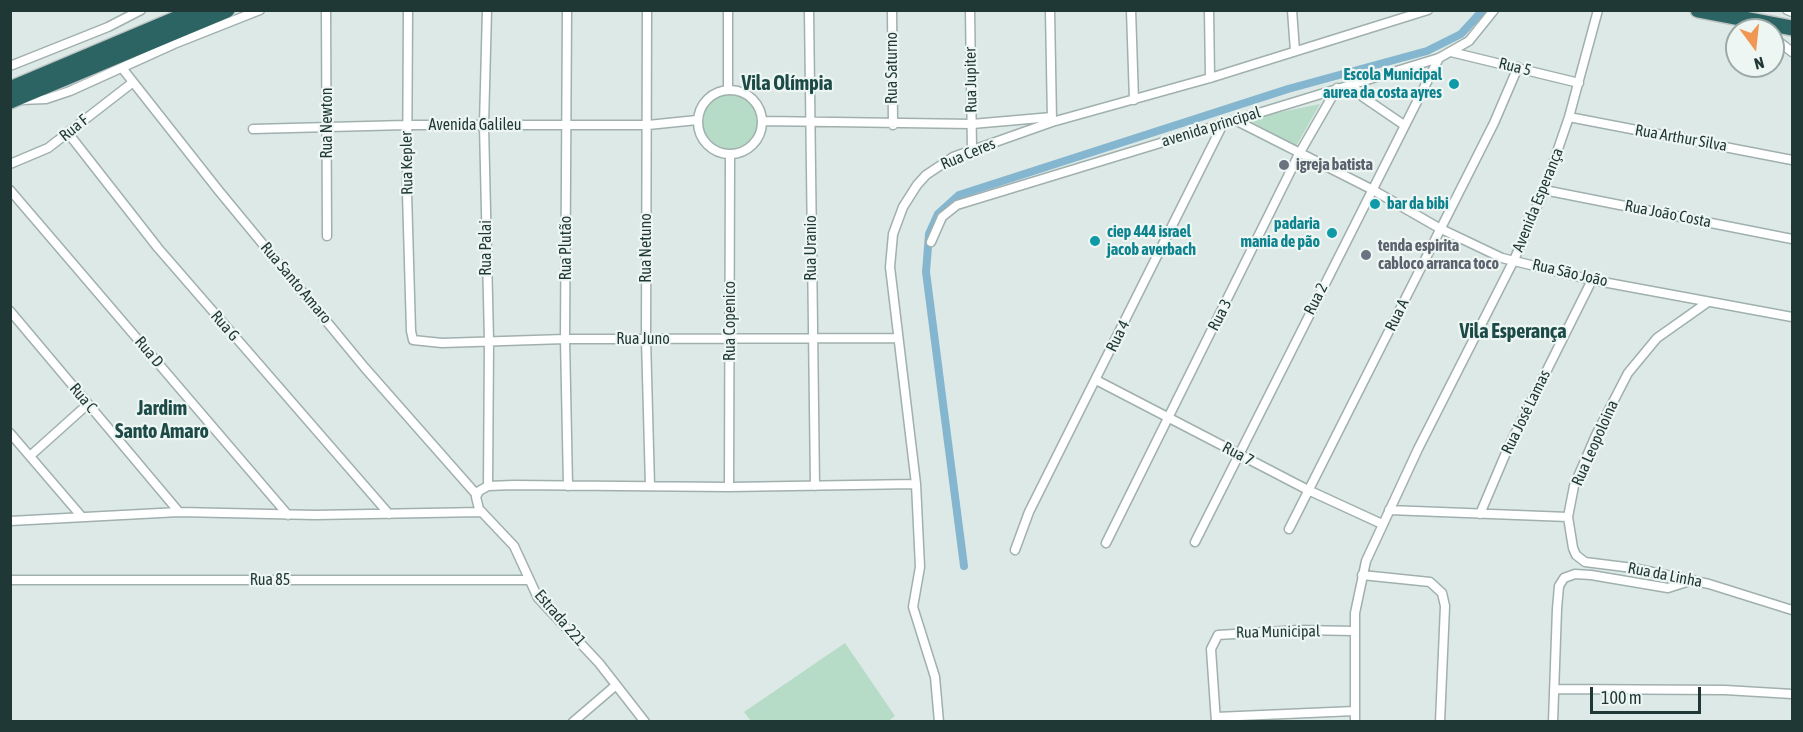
<!DOCTYPE html>
<html>
<head>
<meta charset="utf-8">
<style>
  body { margin:0 }
  #map { position:relative; width:1803px; height:732px; overflow:hidden; background:#dde9e6; font-family:"Asap Condensed",sans-serif }
  canvas { display:block }
  .frame { position:absolute; inset:0; border:12px solid #1f3836; pointer-events:none }
  .north { position:absolute; left:1725px; top:18px; width:60px; height:60px; box-sizing:border-box; background:#eef6f3; border:2px solid #9baaa7; border-radius:50%; rotate:165deg; font-size:16px; font-weight:700; line-height:24px; text-align:center; color:#1f3836 }
  .north::after { content:''; display:block; margin:auto; width:21px; height:27px; background:#f19754; clip-path:polygon(50% 0,100% 100%,50% 72%,0 100%) }
  .scale { position:absolute; left:1590px; top:687px; width:111px; height:27px; box-sizing:border-box; border:3px solid #1f3836; border-top:0; padding-left:8px; font-size:18px; line-height:21px; white-space:nowrap; color:#1f3836; -webkit-text-stroke:4px #eef6f3; paint-order:stroke }
</style>
</head>
<body>
<div id="map">
<canvas width="1803" height="732"></canvas>
<div class="frame"></div>
<div class="north">N</div>
<div class="scale">100 m</div>
</div>
<script>
const ctx = document.querySelector('canvas').getContext('2d');
ctx.lineJoin = 'round';
function fillPath(path, color) { ctx.fillStyle = color; ctx.fill(path, 'evenodd'); }
const poly = rows => new Path2D(rows.map(r => 'M' + r).join(''));
function stroke(path, color, width, dash) { ctx.strokeStyle = color; ctx.lineWidth = width; ctx.lineCap = dash ? 'butt' : 'round'; ctx.setLineDash(dash || []); ctx.stroke(path); }
function label(font, color, halo, rows, align = 'center') {
  ctx.font = font + ' "Asap Condensed",sans-serif'; ctx.lineWidth = 4.5; ctx.setLineDash([]); ctx.textBaseline = 'middle'; ctx.strokeStyle = halo; ctx.fillStyle = color; for (const [text, x, y, turn = 0] of rows) {
    ctx.save(); ctx.translate(x, y); ctx.rotate((+turn || 0) * Math.PI / 180); ctx.textAlign = isNaN(turn) ? turn : align; if (halo) ctx.strokeText(text, 0, 0); ctx.fillText(text, 0, 0); ctx.restore();
  }
}
fillPath(poly([
  '702 122a28 28 0 1 1 56 0a28 28 0 1 1-56 0Z',
  [1320,104,1296,146,1246,119],
  [845,643,895,716,887,722,751,721,744,712]
]), '#b6dbc7');
stroke(poly([
  [964,566,926,272,929,234,938,214,959,195,1288,89,1427,51,1461,34,1483,10]
]), '#85b6cf', 8);
const street = poly([
  [326,10,327,236],
  [408,10,407,193,411,331,413,340,442,343,565,339,898,338],
  [487,10,484,125,489,341,488,486],
  [567,10,565,339,568,486],
  [647,10,646,339,650,486],
  [728,10,728,90],
  [809,10,815,486],
  [892,10,893,125],
  [970,10,972,150],
  [1050,10,1052,121],
  [1131,10,1134,100],
  [1209,10,1210,78],
  [1292,10,1295,51],
  [1787,10,1792,12],
  [1773,37,1792,52],
  [1451,52,1579,83],
  [10,66,108,27,141,10],
  [122,68,219,191,365,368,476,494],
  [1351,84,1363,97,1404,125],
  '698 122a32 32 0 1 1 64 0a32 32 0 1 1-64 0Z',
  [20,100,46,99,70,91,174,44,260,10],
  [1569,117,1792,160],
  [1235,120,1373,190,1439,228,1502,258,1592,280,1792,317],
  [763,121,972,124,1052,117],
  [253,129,406,125,648,125,697,120],
  [68,133,158,248,389,514],
  [10,164,48,148,132,83],
  [10,190,288,515],
  [1544,190,1792,239],
  [931,242,942,217,957,205,1439,58,1469,41,1494,10],
  [1708,302,1657,338,1628,373,1596,435,1574,486,1568,517,1573,548,1576,555,1585,562,1633,568,1709,584,1792,610],
  [10,311,179,512],
  [1096,380,1308,490,1382,524],
  [10,433,82,517],
  [30,456,88,404],
  [729,487,730,155],
  [1389,510,1568,517],
  [1480,514,1508,448,1592,280],
  [10,521,179,512,315,515,482,512],
  [1289,529,1494,123,1518,67],
  [1195,542,1439,58],
  [1106,543,1299,154,1337,88],
  [1015,550,1029,512,1223,124],
  [1362,575,1430,582,1442,593,1445,606,1440,722],
  [10,580,529,580],
  [1554,689,1725,690,1792,694],
  [1216,717,1355,711],
  [573,722,615,686],
  [645,722,599,663,538,598,514,546,479,509,476,497,479,491,488,486,513,485,729,487,916,484],
  [939,722,935,677,913,607,920,567,916,484,890,267,893,234,903,207,917,185,926,175,953,157,1052,122,1210,78,1428,10],
  [1216,722,1211,649,1218,635,1299,630,1355,631],
  [1355,722,1355,613,1366,561,1418,449,1514,260,1544,190,1569,117,1598,10],
  [1553,722,1557,609,1559,586,1564,578,1575,574,1591,575,1668,588,1693,580]
]);
const highway = poly([
  [1698,10,1792,28],
  [10,89,197,10],
  [10,101,227,10]
]);
stroke(street, '#a0b0ae', 11);
stroke(highway, '#bcc3c3', 18);
stroke(street, '#fff', 8);
stroke(highway, '#2c6463', 15);
for (const [x, y, r, color] of [
  [1454,84,6,"#0f9aa8"],
  [1284,165,6,"#6b7280"],
  [1375,204,6,"#0f9aa8"],
  [1332,233,6,"#0f9aa8"],
  [1095,241,6,"#0f9aa8"],
  [1366,255,6,"#6b7280"]
]) { const dot = new Path2D(); dot.arc(x, y, r, 0, 2 * Math.PI); ctx.fillStyle = color; ctx.fill(dot); stroke(dot, '#eef6f3', 2); }
label('16px', '#1f3836', '#eef6f3', [
  ["Rua 5",1515,67,14],
  ["Rua Saturno",892,68,-90],
  ["Rua Jupiter",971,80,-91],
  ["Rua Newton",327,123,-90],
  ["Avenida Galileu",475,125],
  ["avenida principal",1211,127,-17],
  ["Rua F",74,128,-39],
  ["Rua Arthur Silva",1681,138,10],
  ["Rua Ceres",968,154,-23],
  ["Rua Kepler",407,163,-91],
  ["Avenida Esperança",1538,200,-68],
  ["Rua João Costa",1668,214,11],
  ["Rua Palai",486,248,-90],
  ["Rua Plutão",566,248,-90],
  ["Rua Netuno",646,248,-90],
  ["Rua Uranio",811,248,-90],
  ["Rua São João",1570,273,13],
  ["Rua Santo Amaro",296,283,50],
  ["Rua 2",1316,299,-63],
  ["Rua 3",1220,315,-63],
  ["Rua A",1397,315,-64],
  ["Rua Copenico",730,321,-90],
  ["Rua G",225,326,49],
  ["Rua 4",1118,336,-64],
  ["Rua Juno",643,339],
  ["Rua D",149,352,50],
  ["Rua C",83,398,50],
  ["Rua José Lamas",1526,412,-64],
  ["Rua Leopoloina",1595,443,-66],
  ["Rua 7",1238,454,28],
  ["Rua da Linha",1665,575,11],
  ["Rua 85",270,580],
  ["Estrada 221",560,618,49],
  ["Rua Municipal",1278,632,-1]
]);
label('bold 16px', '#0d838f', '#eef6f3', [
  ["Escola Municipal",1442,75],
  ["aurea da costa ayres",1442,93],
  ["bar da bibi",1387,204,"left"],
  ["padaria",1320,224],
  ["mania de pão",1320,242],
  ["ciep 444 israel",1107,232,"left"],
  ["jacob averbach",1107,250,"left"]
], 'right');
label('bold 16px', '#5b616d', '#eef6f3', [
  ["igreja batista",1296,165],
  ["tenda espirita",1378,246],
  ["cabloco arranca toco",1378,264]
], 'left');
label('bold 20px', '#1c4a47', '#eef6f3', [
  ["Vila Olímpia",787,84],
  ["Vila Esperança",1513,332],
  ["Jardim",162,409],
  ["Santo Amaro",162,432]
]);
</script>
</body>
</html>
